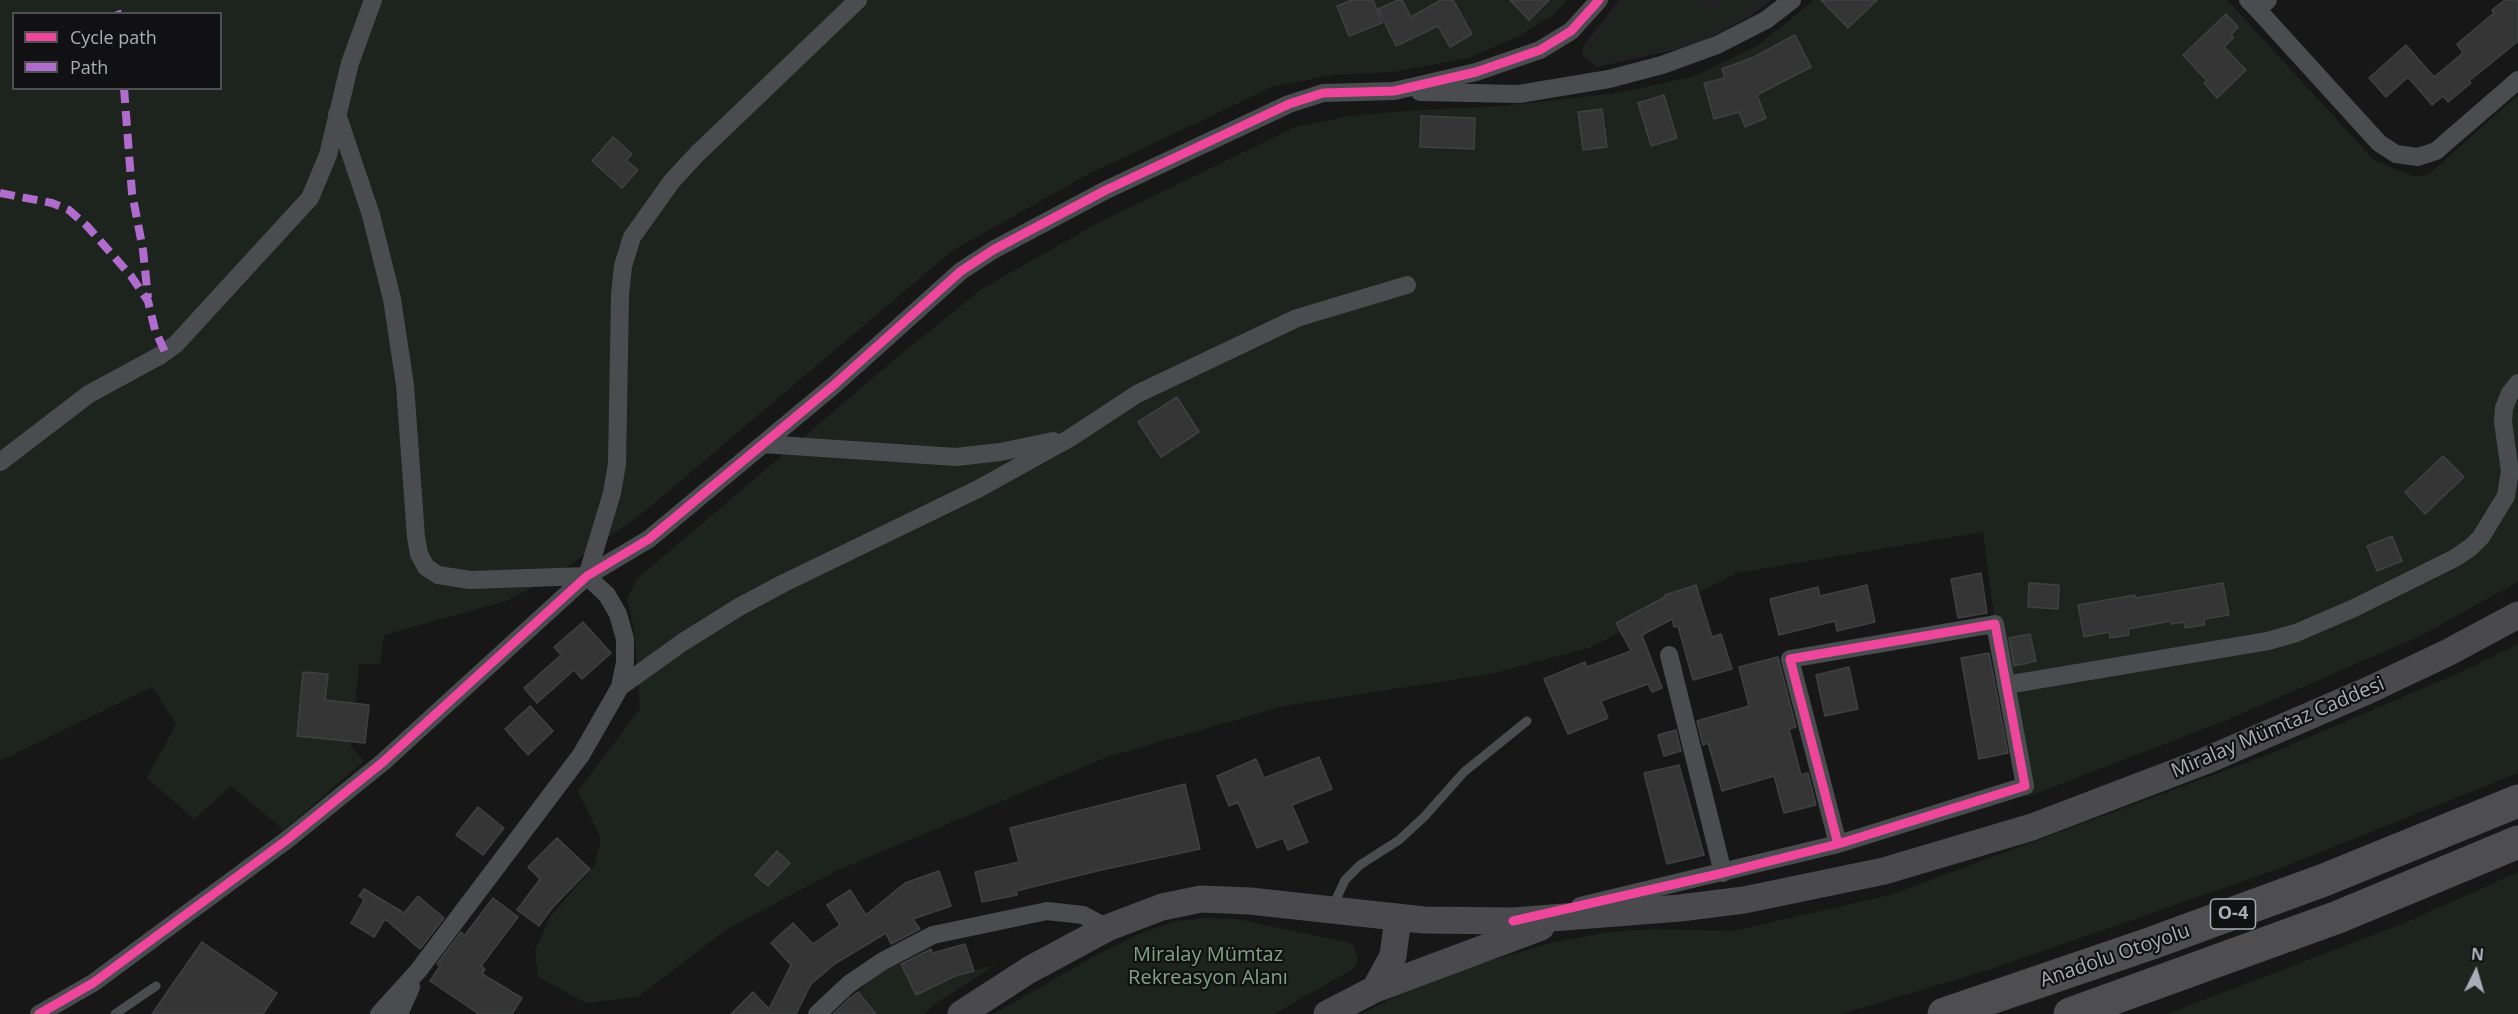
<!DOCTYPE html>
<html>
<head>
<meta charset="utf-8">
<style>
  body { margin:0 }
  #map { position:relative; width:2518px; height:1014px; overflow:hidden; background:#171717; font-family:"Open Sans",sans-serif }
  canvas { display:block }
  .legend { position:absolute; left:12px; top:12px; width:210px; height:78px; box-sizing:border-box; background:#111113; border:2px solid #4d4f55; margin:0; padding:8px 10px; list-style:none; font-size:18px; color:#a8adb8 }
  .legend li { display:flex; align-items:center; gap:12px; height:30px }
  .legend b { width:30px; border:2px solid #4d4f55 }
  .north { position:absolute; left:2446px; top:942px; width:60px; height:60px; -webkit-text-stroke:4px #111113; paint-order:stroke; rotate:5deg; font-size:16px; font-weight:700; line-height:24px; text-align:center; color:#a8adb8 }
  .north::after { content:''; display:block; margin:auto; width:21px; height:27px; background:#a8adb8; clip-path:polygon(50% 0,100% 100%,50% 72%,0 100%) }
</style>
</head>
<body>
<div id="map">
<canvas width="2518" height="1014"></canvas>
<ul class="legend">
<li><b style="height:8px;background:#ed469a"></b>Cycle path</li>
<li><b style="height:8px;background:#b06ccc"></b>Path</li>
</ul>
<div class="north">N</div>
</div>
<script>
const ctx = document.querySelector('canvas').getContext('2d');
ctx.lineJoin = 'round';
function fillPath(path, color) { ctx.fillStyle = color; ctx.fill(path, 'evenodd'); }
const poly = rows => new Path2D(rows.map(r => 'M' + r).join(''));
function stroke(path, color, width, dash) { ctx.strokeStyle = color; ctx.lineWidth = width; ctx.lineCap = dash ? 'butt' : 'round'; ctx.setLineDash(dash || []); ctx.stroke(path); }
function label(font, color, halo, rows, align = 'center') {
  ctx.font = font + ' "Open Sans",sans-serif'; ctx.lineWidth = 4.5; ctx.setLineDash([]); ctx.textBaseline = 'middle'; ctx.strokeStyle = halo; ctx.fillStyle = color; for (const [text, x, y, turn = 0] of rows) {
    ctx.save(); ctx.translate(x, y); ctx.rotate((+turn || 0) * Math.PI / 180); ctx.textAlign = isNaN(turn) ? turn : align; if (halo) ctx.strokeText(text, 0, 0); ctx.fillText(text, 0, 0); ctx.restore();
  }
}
fillPath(poly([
  [1619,0,1772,0,1749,17,1693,46,1596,67,1582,54,1583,46]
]), '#212123');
fillPath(poly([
  [0,0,1567,0,1552,16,1517,37,1469,58,1393,72,1332,75,1272,87,1089,174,953,250,645,511,555,576,506,601,384,635,380,664,359,664,351,746,364,761,284,830,231,786,194,819,147,778,176,724,152,687,0,761],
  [14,14,220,14,220,88,14,88],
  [1625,0,1697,0,1714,11,1722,0,1758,0,1748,11,1693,40,1598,61,1586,50],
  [1814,0,2227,0,2374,160,2416,177,2428,175,2518,95,2518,582,2420,636,2227,720,2027,797,1995,624,1983,532,1737,573,1589,648,1490,674,1284,706,1107,757,838,870,727,929,638,997,586,1003,538,977,535,950,550,917,595,865,601,839,578,791,640,709,634,629,627,600,637,579,901,354,983,288,1098,223,1295,127,1349,116,1405,111,1502,106,1617,93,1692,77,1757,46],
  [2518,644,2518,773,2278,869,1991,969,1841,1014,1361,1014,1407,991,1472,966,1551,943,1608,932,1656,929,1733,931,1890,895,2267,755,2468,669],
  [2518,872,2518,1014,2167,1014,2407,922],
  [1206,918,1237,919,1346,942,1354,946,1358,960,1355,968,1274,1014,993,1014,1098,954,1139,934,1177,921],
  [899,960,916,995,957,975,995,965,933,1005,924,1014,876,1014,858,992,874,977]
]), '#1d241e');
const building = poly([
  [1352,0,1373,0,1382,23,1349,36,1337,6,1352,0],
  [1398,0,1402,0,1411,17,1441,0,1453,0,1472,34,1450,47,1438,26,1396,46,1378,9,1398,0],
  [1510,0,1549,0,1529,20,1510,0],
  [1821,0,1877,0,1848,28,1821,0],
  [2505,0,2518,0,2518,41,2469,81,2471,83,2448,102,2443,96,2432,105,2408,77,2386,97,2369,78,2406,45,2434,77,2463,53,2457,44,2494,13,2492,10,2505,0],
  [2226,14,2238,27,2231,35,2233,38,2224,47,2246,70,2217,98,2204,83,2207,81,2183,55,2226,14],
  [1795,35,1811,67,1757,95,1766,118,1745,127,1739,112,1714,119,1704,83,1725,78,1722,69,1754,57,1795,35],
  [1664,95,1677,138,1651,146,1638,103,1664,95],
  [1602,109,1607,147,1583,150,1578,112,1602,109],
  [1421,116,1475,118,1474,149,1420,147,1421,116],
  [613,137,632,154,626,160,638,170,622,188,592,161,613,137],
  [1177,397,1199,432,1161,457,1138,422,1177,397],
  [2443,456,2464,477,2425,514,2405,492,2443,456],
  [2392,536,2402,561,2377,571,2367,546,2392,536],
  [1981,573,1987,613,1958,618,1951,579,1981,573],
  [2029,583,2059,585,2058,609,2028,607,2029,583],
  [2223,583,2229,615,2204,619,2205,625,2185,628,2184,622,2171,624,2171,621,2128,629,2129,635,2110,638,2109,632,2084,637,2078,605,2135,595,2136,598,2223,583],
  [1696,585,1712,637,1721,634,1732,669,1693,680,1678,626,1674,627,1672,619,1642,635,1662,688,1652,692,1648,684,1601,701,1608,718,1568,734,1544,679,1585,662,1587,667,1631,651,1616,623,1665,597,1665,595,1696,585],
  [1867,585,1875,622,1837,631,1835,621,1779,635,1770,599,1818,587,1820,596,1867,585],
  [583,622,611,653,582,679,574,670,537,703,524,688,561,655,554,647,583,622],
  [2030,634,2036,661,2014,666,2009,638,2030,634],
  [1989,653,2008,753,1979,759,1961,658,1989,653],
  [1778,657,1796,727,1789,729,1801,775,1808,773,1816,805,1784,813,1774,776,1722,791,1708,743,1703,745,1697,721,1749,706,1739,667,1778,657],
  [1849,667,1858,709,1825,716,1816,675,1849,667],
  [303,672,328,674,325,700,369,705,365,743,297,736,303,672],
  [530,706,553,731,528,755,505,729,530,706],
  [1676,730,1681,751,1664,756,1658,735,1676,730],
  [1319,757,1332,789,1292,805,1308,842,1288,850,1283,838,1257,848,1238,802,1229,806,1217,776,1256,759,1264,778,1319,757],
  [1679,765,1704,855,1667,864,1644,773,1679,765],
  [1185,784,1200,849,1101,870,1016,891,1017,895,982,902,975,872,1019,862,1010,828,1185,784],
  [478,807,504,828,483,855,456,835,478,807],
  [557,838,590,869,552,908,539,926,517,910,540,879,528,867,557,838],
  [777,851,790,863,768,886,755,875,777,851],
  [939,871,951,906,913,919,920,929,891,944,886,933,836,963,811,984,796,1014,731,1014,753,992,769,1009,791,965,771,943,793,923,813,944,840,925,827,905,850,890,866,915,905,883,939,871],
  [364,889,404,913,418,896,444,918,420,949,385,919,374,937,351,923,364,900,359,896,364,889],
  [493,898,518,917,481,966,485,969,482,974,522,998,512,1014,479,1014,430,981,440,966,437,964,461,932,465,935,493,898],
  [202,942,277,993,263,1014,152,1014,202,942],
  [965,944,974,971,955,976,916,995,901,964,931,949,933,953,965,944],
  [858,992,876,1014,833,1014,850,998,858,992]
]);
fillPath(building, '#353536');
stroke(building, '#3f4043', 1.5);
stroke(poly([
  [1333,906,1345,880,1360,865,1399,840,1424,817,1464,772,1527,721],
  [115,1014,156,986]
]), '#4b4c50', 9);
stroke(poly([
  [2248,0,2258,10,2268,0],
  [2258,10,2379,143,2396,154,2418,157,2436,151,2518,80],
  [1420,92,1519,94,1609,79,1662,65,1717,45,1766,20,1792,0],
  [337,114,371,215,392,299,405,385,416,537,419,554,426,567,438,575,470,580,587,576,607,595,618,614,625,639,625,662,620,687,581,755,418,971,379,1014],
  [763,444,956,457,1000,452,1053,441],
  [0,462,89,394,161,355,176,344,310,198,328,155,350,63,373,0],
  [587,576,612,493,617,464,620,295,623,266,632,237,672,181,697,154,858,0],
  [1669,655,1723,873],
  [2006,685,2268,641,2296,633,2352,609,2455,558,2471,547,2481,537,2506,496,2510,471,2503,422,2504,408,2510,393,2518,383],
  [620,687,683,642,739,607,784,583,978,489,1070,438,1137,394,1297,318,1407,285],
  [1580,906,1838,844,2025,786,1995,624,1790,659,1838,844],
  [39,1014,93,983,288,839,383,762,587,576,649,539,834,385,961,271,993,250,1106,190,1289,104,1323,93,1394,91,1476,72,1540,50,1571,31,1599,0],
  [399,1014,411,987],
  [817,1014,849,984,883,961,933,935,1047,911,1083,915,1107,928]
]), '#4b4c50', 18);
stroke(poly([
  [1375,989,1393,956,1398,918],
  [961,1014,1029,970,1107,928,1162,907,1201,899,1250,901,1424,920,1513,921,1680,908,1744,900,1884,871,2032,827,2205,761,2369,690,2449,652,2518,615],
  [1327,1014,1375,989,1541,927]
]), '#4a4a4e', 27);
stroke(poly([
  [1944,1014,2152,943,2324,880,2518,801],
  [2070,1014,2338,917,2518,842]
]), '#4e4e51', 33);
stroke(poly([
  [117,11,118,14],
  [124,88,132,193,143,250,148,298],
  [0,193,52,203,69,210,87,226,131,276,148,301,155,330,165,352]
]), '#b06ccc', 8, [15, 8]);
stroke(poly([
  [1513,921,1723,873,1838,844,2025,786,1995,624,1790,659,1838,844],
  [39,1014,93,983,288,839,383,762,587,576,649,539,834,385,961,271,993,250,1106,190,1289,104,1323,93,1394,91,1476,72,1540,50,1571,31,1599,0]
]), '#ed469a', 9);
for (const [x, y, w] of [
  [2233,914,45]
]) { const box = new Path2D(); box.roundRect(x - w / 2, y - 15, w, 30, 4.5); ctx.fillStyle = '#111113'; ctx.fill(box); stroke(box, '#a8adb8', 1.5); }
label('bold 18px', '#a8adb8', null, [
  ["O-4",2233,914]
]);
label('20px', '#a8adb8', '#111113', [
  ["Miralay Mümtaz Caddesi",2278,728,-23],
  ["Anadolu Otoyolu",2115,956,-19]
]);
label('20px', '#7fa381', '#111113', [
  ["Miralay Mümtaz",1208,955],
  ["Rekreasyon Alanı",1208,978]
]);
</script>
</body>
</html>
